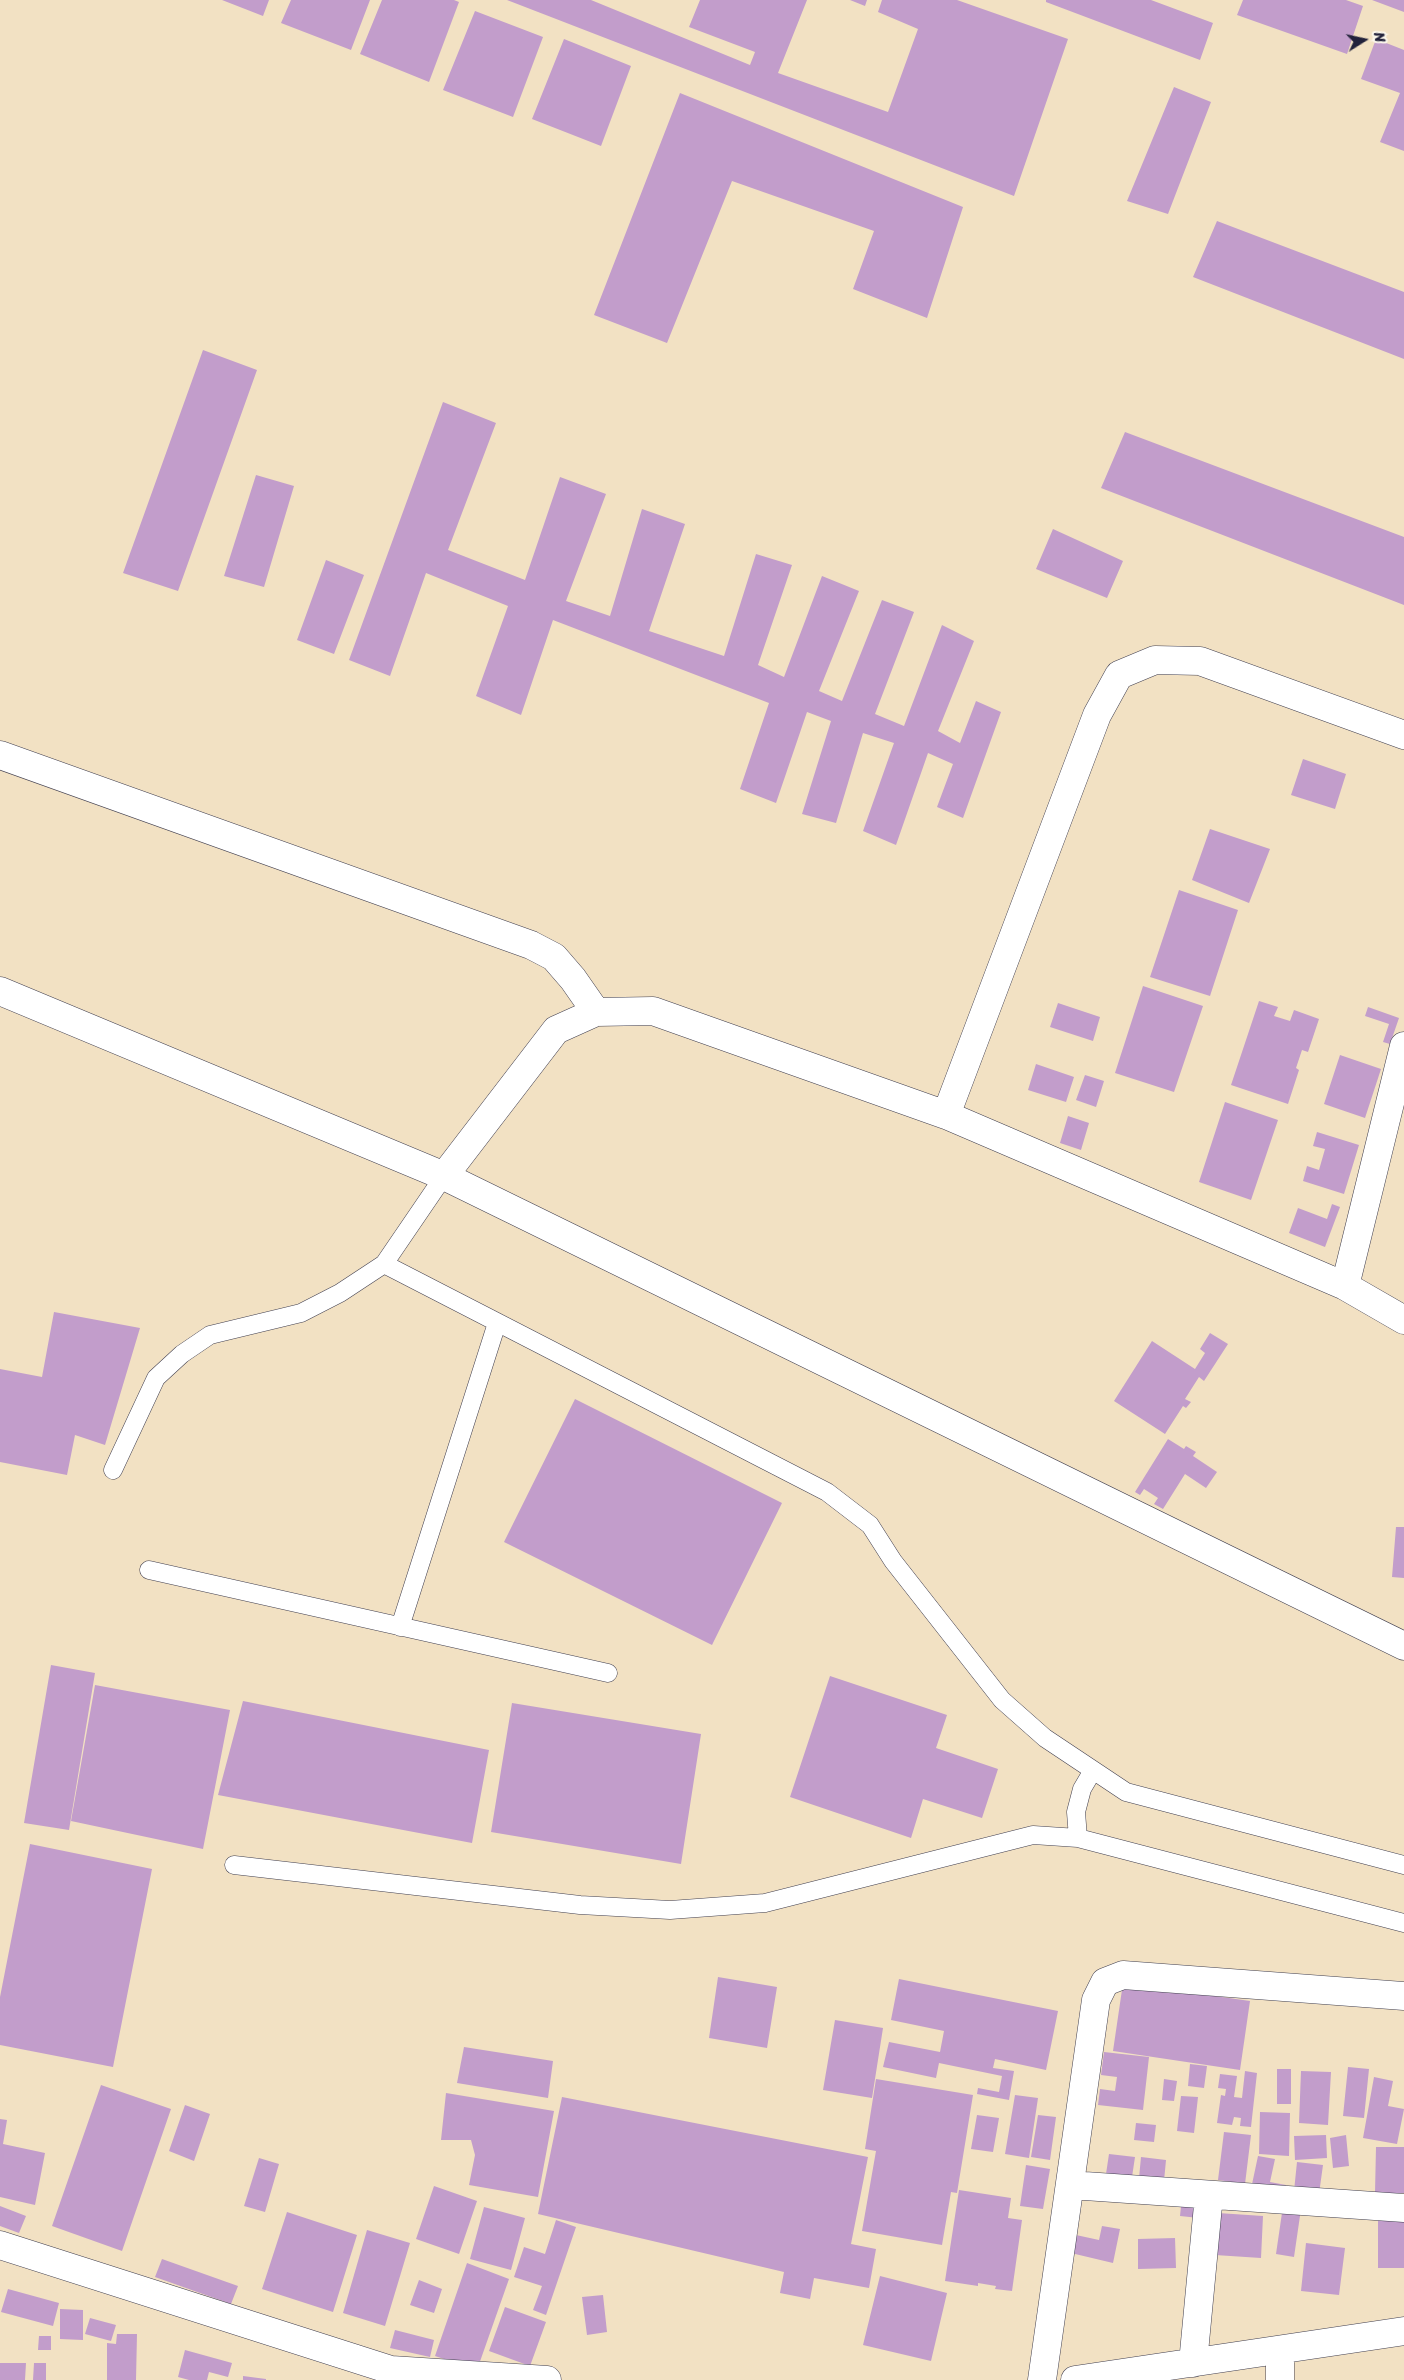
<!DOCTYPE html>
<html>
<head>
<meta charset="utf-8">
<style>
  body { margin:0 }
  #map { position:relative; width:1404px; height:2380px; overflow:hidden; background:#f2e1c3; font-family:Sriracha,sans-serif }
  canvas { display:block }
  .north { position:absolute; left:1339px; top:15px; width:50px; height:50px; -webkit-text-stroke:4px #fbf7ec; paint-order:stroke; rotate:80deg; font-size:14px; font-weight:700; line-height:20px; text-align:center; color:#22223b }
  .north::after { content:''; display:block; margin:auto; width:18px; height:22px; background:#22223b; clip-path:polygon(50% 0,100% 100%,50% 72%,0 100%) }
</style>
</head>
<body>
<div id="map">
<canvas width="1404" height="2380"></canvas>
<div class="north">N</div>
</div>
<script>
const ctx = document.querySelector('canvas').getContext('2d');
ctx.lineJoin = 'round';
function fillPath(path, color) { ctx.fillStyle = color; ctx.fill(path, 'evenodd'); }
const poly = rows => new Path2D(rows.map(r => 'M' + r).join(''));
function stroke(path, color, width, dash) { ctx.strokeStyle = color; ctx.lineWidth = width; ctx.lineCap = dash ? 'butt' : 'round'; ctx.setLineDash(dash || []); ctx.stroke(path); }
fillPath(poly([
  [222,0,269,0,263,16],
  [291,0,370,0,351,50,281,23],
  [382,0,454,0,459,2,429,82,360,54],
  [507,0,591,0,750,65,755,52,689,27,700,0,807,0,778,73,888,112,918,29,878,12,882,0,957,0,1068,39,1014,196],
  [850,0,867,0,865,6],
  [1046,0,1151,0,1213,23,1200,60,1046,2],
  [1243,0,1346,0,1363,6,1347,54,1237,15],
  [1372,0,1404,0,1404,12],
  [475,11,543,37,513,117,443,90],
  [564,39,631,66,601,146,532,119],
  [1376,39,1404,50,1404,151,1380,142,1400,93,1361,79],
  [1174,87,1211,102,1168,214,1127,201],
  [680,93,963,207,927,318,853,289,874,231,732,181,667,343,594,315],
  [1217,221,1404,292,1404,359,1193,277],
  [203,350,257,370,178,591,123,573],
  [443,402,496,423,448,550,525,580,560,477,606,494,566,601,610,616,642,509,685,524,649,631,724,656,756,554,792,565,758,665,784,677,822,576,859,591,819,691,842,701,882,600,914,612,875,714,904,726,942,625,974,641,938,731,960,743,976,701,1001,712,963,818,937,807,953,764,928,753,896,845,863,831,894,743,863,733,836,823,802,814,831,721,807,712,776,803,740,789,769,703,553,620,521,715,476,696,508,606,426,573,390,676,349,660],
  [1125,432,1404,537,1404,605,1101,488],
  [256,475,294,486,264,587,224,576],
  [1053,529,1123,561,1107,598,1036,569],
  [326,560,364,575,334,654,297,640],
  [1303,759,1346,774,1335,809,1291,795],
  [1210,829,1270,849,1249,903,1192,880],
  [1179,890,1238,910,1210,996,1150,977],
  [1143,986,1203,1006,1174,1092,1115,1073],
  [1259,1001,1278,1007,1274,1016,1290,1021,1294,1010,1319,1019,1308,1052,1302,1050,1296,1068,1299,1070,1288,1104,1231,1085],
  [1058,1003,1100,1017,1093,1041,1050,1027],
  [1368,1007,1399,1018,1390,1044,1383,1042,1389,1024,1365,1016],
  [1340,1055,1381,1069,1365,1118,1324,1104],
  [1036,1064,1074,1077,1066,1102,1028,1090],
  [1085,1075,1104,1081,1096,1107,1076,1100],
  [1225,1102,1278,1120,1251,1200,1199,1182],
  [1068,1116,1089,1123,1081,1150,1060,1143],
  [1317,1132,1359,1145,1344,1194,1303,1181,1307,1166,1319,1170,1325,1149,1313,1146],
  [1332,1204,1340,1207,1325,1247,1289,1233,1298,1208,1327,1219],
  [54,1312,140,1328,105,1445,75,1435,67,1475,0,1462,0,1369,42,1377],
  [1210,1333,1228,1344,1204,1381,1199,1377,1185,1399,1191,1402,1186,1408,1183,1406,1165,1434,1114,1401,1152,1341,1195,1369,1205,1353,1200,1349],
  [575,1399,782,1503,712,1645,504,1542],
  [1168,1439,1184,1449,1186,1446,1196,1452,1193,1456,1217,1472,1206,1488,1185,1474,1163,1509,1154,1504,1158,1498,1144,1489,1140,1495,1135,1492],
  [1396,1527,1404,1527,1404,1578,1392,1577],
  [51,1665,95,1673,69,1830,24,1823],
  [830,1676,947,1715,936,1748,998,1769,982,1818,923,1799,911,1838,790,1797],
  [95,1685,230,1710,203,1849,71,1821],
  [243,1701,489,1750,472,1843,218,1795],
  [512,1703,701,1734,681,1864,491,1832],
  [30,1844,152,1869,113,2067,0,2045,0,1997],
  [718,1977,777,1987,767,2048,709,2038],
  [899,1979,1058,2011,1046,2070,995,2059,993,2068,1014,2071,1009,2100,977,2094,978,2088,999,2092,1002,2076,939,2063,936,2078,883,2067,889,2042,940,2052,944,2031,891,2020],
  [1123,1983,1250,2001,1240,2070,1113,2051],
  [835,2020,883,2028,872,2098,823,2090],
  [464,2047,553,2061,548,2098,457,2083],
  [1104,2052,1149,2057,1143,2110,1098,2105,1100,2089,1115,2091,1117,2077,1101,2075],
  [1190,2064,1207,2066,1204,2088,1188,2086],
  [1348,2067,1369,2069,1364,2118,1343,2116],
  [1277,2069,1291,2069,1291,2104,1277,2104],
  [1245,2071,1257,2073,1251,2127,1240,2126,1241,2118,1234,2117,1232,2125,1217,2123,1221,2095,1225,2096,1226,2089,1218,2088,1220,2074,1237,2076,1234,2097,1242,2098],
  [1301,2071,1331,2072,1328,2125,1299,2123],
  [1374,2077,1393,2081,1388,2106,1404,2109,1397,2144,1363,2138],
  [876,2079,973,2095,957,2193,951,2192,942,2245,862,2231,876,2151,865,2149],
  [1164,2079,1177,2081,1174,2101,1162,2100],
  [101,2085,171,2109,122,2251,52,2226],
  [446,2093,554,2111,538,2197,469,2185,475,2155,471,2140,441,2140],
  [1015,2095,1038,2098,1029,2158,1005,2154],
  [1181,2096,1198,2097,1194,2133,1177,2131],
  [562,2097,868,2157,851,2244,876,2249,869,2288,814,2278,810,2299,780,2293,784,2272,538,2214],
  [185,2105,210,2114,194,2161,169,2151],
  [1260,2112,1290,2113,1289,2156,1259,2154],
  [977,2115,999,2118,993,2152,971,2149],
  [1038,2115,1056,2117,1050,2160,1031,2157],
  [0,2119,7,2120,3,2144,45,2153,35,2205,0,2197],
  [1136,2123,1156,2125,1154,2142,1134,2140],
  [1224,2132,1251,2135,1245,2184,1218,2180],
  [1326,2135,1327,2158,1295,2160,1294,2136],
  [1346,2135,1349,2166,1333,2168,1330,2138],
  [1376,2147,1404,2147,1404,2193,1375,2193],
  [1109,2154,1135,2157,1132,2177,1106,2174],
  [1258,2156,1275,2159,1270,2182,1286,2185,1284,2195,1251,2189],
  [1141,2157,1166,2160,1164,2181,1139,2178],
  [259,2158,279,2164,265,2212,244,2206],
  [1297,2162,1323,2165,1319,2194,1294,2191],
  [1026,2165,1050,2169,1043,2209,1020,2206],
  [434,2186,477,2201,459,2254,416,2239],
  [959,2190,1011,2198,1008,2218,1022,2220,1012,2291,995,2289,996,2286,978,2283,978,2286,945,2281],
  [1182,2197,1201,2199,1199,2218,1180,2216],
  [0,2206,26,2216,19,2233,0,2226],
  [1283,2206,1301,2209,1294,2257,1276,2254],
  [484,2207,525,2218,511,2270,470,2259],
  [287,2212,357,2235,333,2312,262,2289],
  [1218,2213,1263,2216,1261,2258,1215,2255],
  [1404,2216,1404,2268,1378,2268,1378,2217],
  [556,2220,576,2227,546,2315,533,2310,542,2286,514,2277,524,2247,545,2254],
  [1102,2226,1120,2229,1113,2263,1071,2253,1076,2235,1099,2240],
  [367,2230,410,2243,385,2326,343,2313],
  [1175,2238,1176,2268,1138,2269,1138,2239],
  [1306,2243,1345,2248,1339,2295,1301,2291],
  [162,2259,238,2286,231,2304,155,2277],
  [467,2263,509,2279,477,2370,435,2356],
  [880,2276,947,2293,931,2361,863,2345],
  [419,2280,442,2289,434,2313,410,2305],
  [8,2289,59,2303,53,2326,1,2312],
  [603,2295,607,2332,587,2335,582,2297],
  [505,2307,546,2322,530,2366,489,2351],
  [60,2309,83,2310,83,2340,60,2339],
  [90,2318,116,2325,111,2341,85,2334],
  [395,2330,434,2340,430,2357,390,2348],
  [117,2334,137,2334,136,2380,107,2380,107,2343,116,2344],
  [39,2336,51,2336,51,2350,38,2350],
  [185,2350,232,2363,228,2377,209,2372,207,2380,189,2380,178,2377],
  [0,2363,26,2363,25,2380,0,2380],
  [34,2363,46,2363,46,2380,33,2380],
  [243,2376,266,2379,266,2380,243,2380]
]), '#c29dcb');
const service = poly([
  [384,1264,827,1492,870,1525,893,1561,1002,1700,1045,1738,1126,1792,1404,1865],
  [113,1470,156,1378,182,1354,210,1335,301,1313,340,1293,384,1264,444,1176],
  [149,1570,608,1673],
  [400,1627,497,1323],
  [1078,1838,1076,1812,1082,1789,1092,1772],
  [234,1865,580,1905,670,1910,765,1903,1033,1835,1078,1838,1404,1923]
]);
const minor = poly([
  [0,755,531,945,554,957,573,979,596,1012],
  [946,1115,1097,715,1119,675,1155,660,1200,661,1404,735],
  [444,1176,556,1030,596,1012,653,1011,946,1115,1345,1286,1404,1320],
  [1345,1286,1404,1046],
  [1070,2185,1404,2208],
  [0,2245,391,2370,547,2380],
  [1280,2351,1280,2380],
  [1193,2363,1209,2195],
  [1042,2380,1096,2000,1105,1982,1123,1975,1404,1996],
  [1075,2380,1404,2331]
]);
const tertiary = poly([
  [0,991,444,1176,1404,1646]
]);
stroke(service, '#413f4f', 19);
stroke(minor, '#413f4f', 29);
stroke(tertiary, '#413f4f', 29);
stroke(service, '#fff', 18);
stroke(minor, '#fff', 28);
stroke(tertiary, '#fff', 28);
</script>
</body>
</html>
